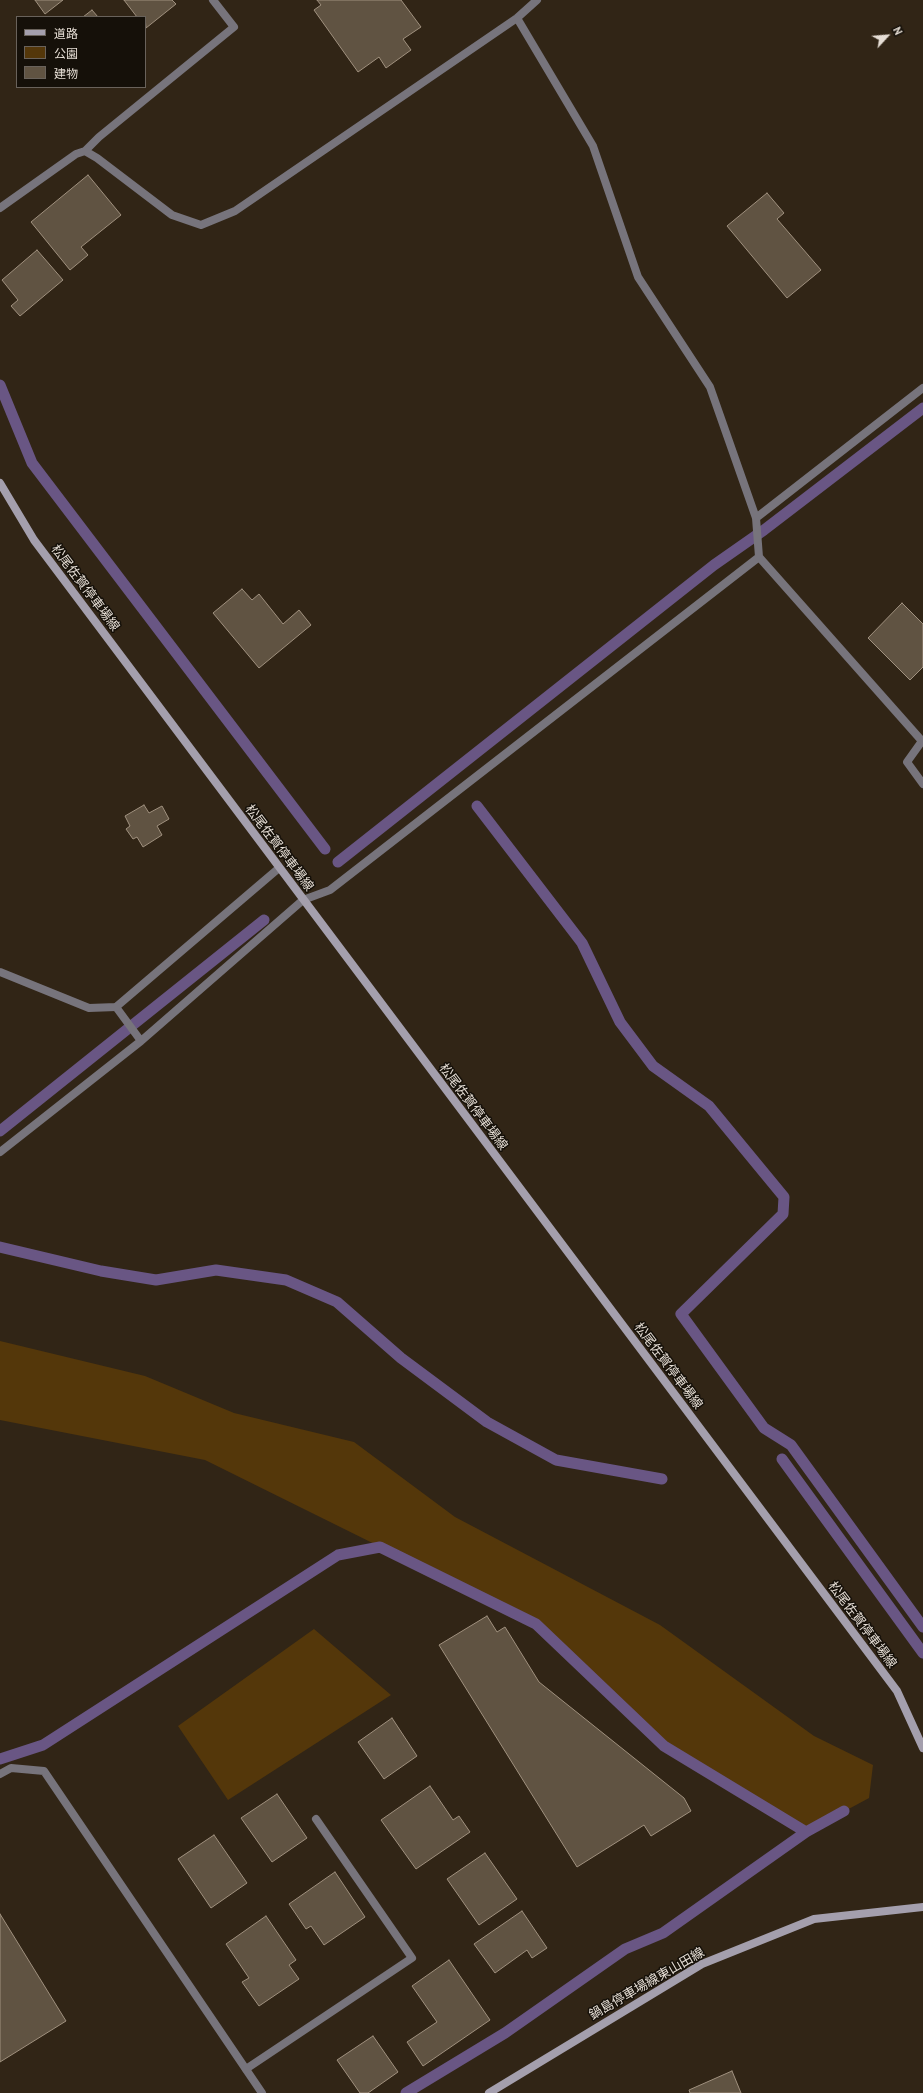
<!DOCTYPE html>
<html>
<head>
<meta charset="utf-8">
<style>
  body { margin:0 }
  #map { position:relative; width:923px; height:2093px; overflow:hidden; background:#312516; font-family:"PT Sans","Noto Sans JP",sans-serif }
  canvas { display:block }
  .legend { position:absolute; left:16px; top:16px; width:130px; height:72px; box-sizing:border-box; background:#151009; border:1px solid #69625b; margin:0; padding:5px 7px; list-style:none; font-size:12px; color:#e6ded5 }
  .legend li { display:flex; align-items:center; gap:8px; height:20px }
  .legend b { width:20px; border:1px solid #69625b }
  .north { position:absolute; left:867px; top:16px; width:40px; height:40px; -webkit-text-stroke:3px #151009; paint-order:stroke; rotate:64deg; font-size:11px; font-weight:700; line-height:16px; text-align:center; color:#e6ded5 }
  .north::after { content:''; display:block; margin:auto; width:14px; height:18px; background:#e6ded5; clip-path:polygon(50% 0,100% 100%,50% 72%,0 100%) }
</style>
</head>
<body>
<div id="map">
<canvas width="923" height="2093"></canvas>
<ul class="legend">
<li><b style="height:5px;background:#a49fad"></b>道路</li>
<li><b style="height:11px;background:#54370a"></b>公園</li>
<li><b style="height:11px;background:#605342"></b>建物</li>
</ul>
<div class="north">N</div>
</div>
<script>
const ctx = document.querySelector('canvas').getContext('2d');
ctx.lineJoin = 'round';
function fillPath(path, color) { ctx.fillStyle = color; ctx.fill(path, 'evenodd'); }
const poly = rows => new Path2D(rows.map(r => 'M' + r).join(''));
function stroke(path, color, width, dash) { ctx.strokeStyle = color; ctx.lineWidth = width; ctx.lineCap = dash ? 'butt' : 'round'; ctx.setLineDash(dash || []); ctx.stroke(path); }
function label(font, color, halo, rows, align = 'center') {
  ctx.font = font + ' "PT Sans","Noto Sans JP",sans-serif'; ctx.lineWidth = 3; ctx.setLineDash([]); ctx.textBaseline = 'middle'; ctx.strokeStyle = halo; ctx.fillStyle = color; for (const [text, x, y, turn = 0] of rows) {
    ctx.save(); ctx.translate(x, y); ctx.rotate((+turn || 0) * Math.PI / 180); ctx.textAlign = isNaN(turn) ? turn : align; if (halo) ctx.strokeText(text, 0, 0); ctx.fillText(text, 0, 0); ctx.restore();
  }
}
fillPath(poly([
  [0,1341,145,1376,234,1413,354,1442,455,1517,660,1625,814,1736,873,1765,869,1798,806,1832,664,1746,536,1624,205,1460,0,1420],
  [314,1629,391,1695,228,1800,178,1726]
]), '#54370a');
stroke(poly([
  [0,385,32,463,325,849],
  [477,806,582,943,620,1022,653,1066,709,1106,784,1197,783,1214,681,1314,764,1428,791,1445,923,1627],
  [338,862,714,565,764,530,923,408],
  [0,1131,264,920],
  [0,1247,101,1271,156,1280,216,1270,286,1280,337,1302,401,1358,487,1422,556,1460,662,1479],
  [782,1459,923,1653],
  [0,1759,43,1745,338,1555,380,1547,536,1624,664,1746,806,1832],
  [406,2093,505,2033,625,1949,663,1933,806,1832,844,1811]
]), '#695684', 11);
const building = poly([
  [35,0,63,0,45,14,35,0],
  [124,0,172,0,176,4,146,28,145,17,137,17,124,0],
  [317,0,401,0,421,27,403,39,411,50,386,68,379,57,358,72,314,10,321,5,317,0],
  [92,10,98,17,83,17,92,10],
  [88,175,121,215,81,247,88,255,70,270,31,222,88,175],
  [767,193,784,213,777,219,821,270,787,298,727,226,767,193],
  [37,250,63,280,20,316,11,306,18,300,2,280,37,250],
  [242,589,252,600,259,594,283,624,299,610,311,625,259,668,213,613,242,589],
  [902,603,923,624,923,667,910,680,868,638,902,603],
  [144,805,149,813,162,806,169,819,157,826,162,835,143,847,137,837,133,839,126,829,130,826,125,816,144,805],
  [487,1616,497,1632,505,1627,539,1682,684,1798,691,1811,651,1836,644,1825,577,1867,439,1645,487,1616],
  [392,1718,417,1756,384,1779,358,1742,392,1718],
  [430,1786,453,1820,459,1816,470,1832,416,1869,381,1820,430,1786],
  [277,1794,307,1838,272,1862,241,1818,277,1794],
  [214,1835,247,1883,211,1908,178,1859,214,1835],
  [485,1853,517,1899,479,1925,447,1879,485,1853],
  [335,1872,365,1917,324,1945,311,1926,306,1929,289,1904,335,1872],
  [522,1911,547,1948,532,1958,527,1950,495,1973,474,1944,522,1911],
  [0,1914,66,2021,0,2062,0,1914],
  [266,1916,296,1960,289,1965,299,1979,259,2006,242,1982,249,1978,226,1944,266,1916],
  [449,1960,490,2020,423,2066,407,2042,437,2022,412,1986,449,1960],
  [373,2036,398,2072,368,2093,360,2093,337,2060,373,2036],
  [732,2071,741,2093,690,2093,689,2090,732,2071]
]);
fillPath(building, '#605342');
stroke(building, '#a0917f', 1);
stroke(poly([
  [116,1007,141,1041],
  [0,1152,141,1041,303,900],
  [246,2069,412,1958,316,1819]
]), '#77747c', 8);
stroke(poly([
  [517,18,593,146,638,277,710,387,756,518,759,557,922,741,907,762,923,784],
  [85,151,99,137,234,27,213,0],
  [0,208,76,154,85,151,97,158,172,215,201,225,235,211,517,18,537,0],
  [756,518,923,388],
  [303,900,330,890,759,557],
  [0,972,89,1008,116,1007,279,868],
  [0,1774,11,1768,44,1771,262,2093]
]), '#77747c', 8);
stroke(poly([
  [0,483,34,540,897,1691,923,1748],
  [489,2093,702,1964,814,1919,923,1907]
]), '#a49fad', 8);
label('13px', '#e6ded5', '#151009', [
  ["松尾佐賀停車場線",85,588,53],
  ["松尾佐賀停車場線",279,848,53],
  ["松尾佐賀停車場線",473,1107,53],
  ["松尾佐賀停車場線",668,1366,53],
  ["松尾佐賀停車場線",862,1625,53],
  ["鍋島停車場線東山田線",647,1984,-30]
]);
</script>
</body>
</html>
